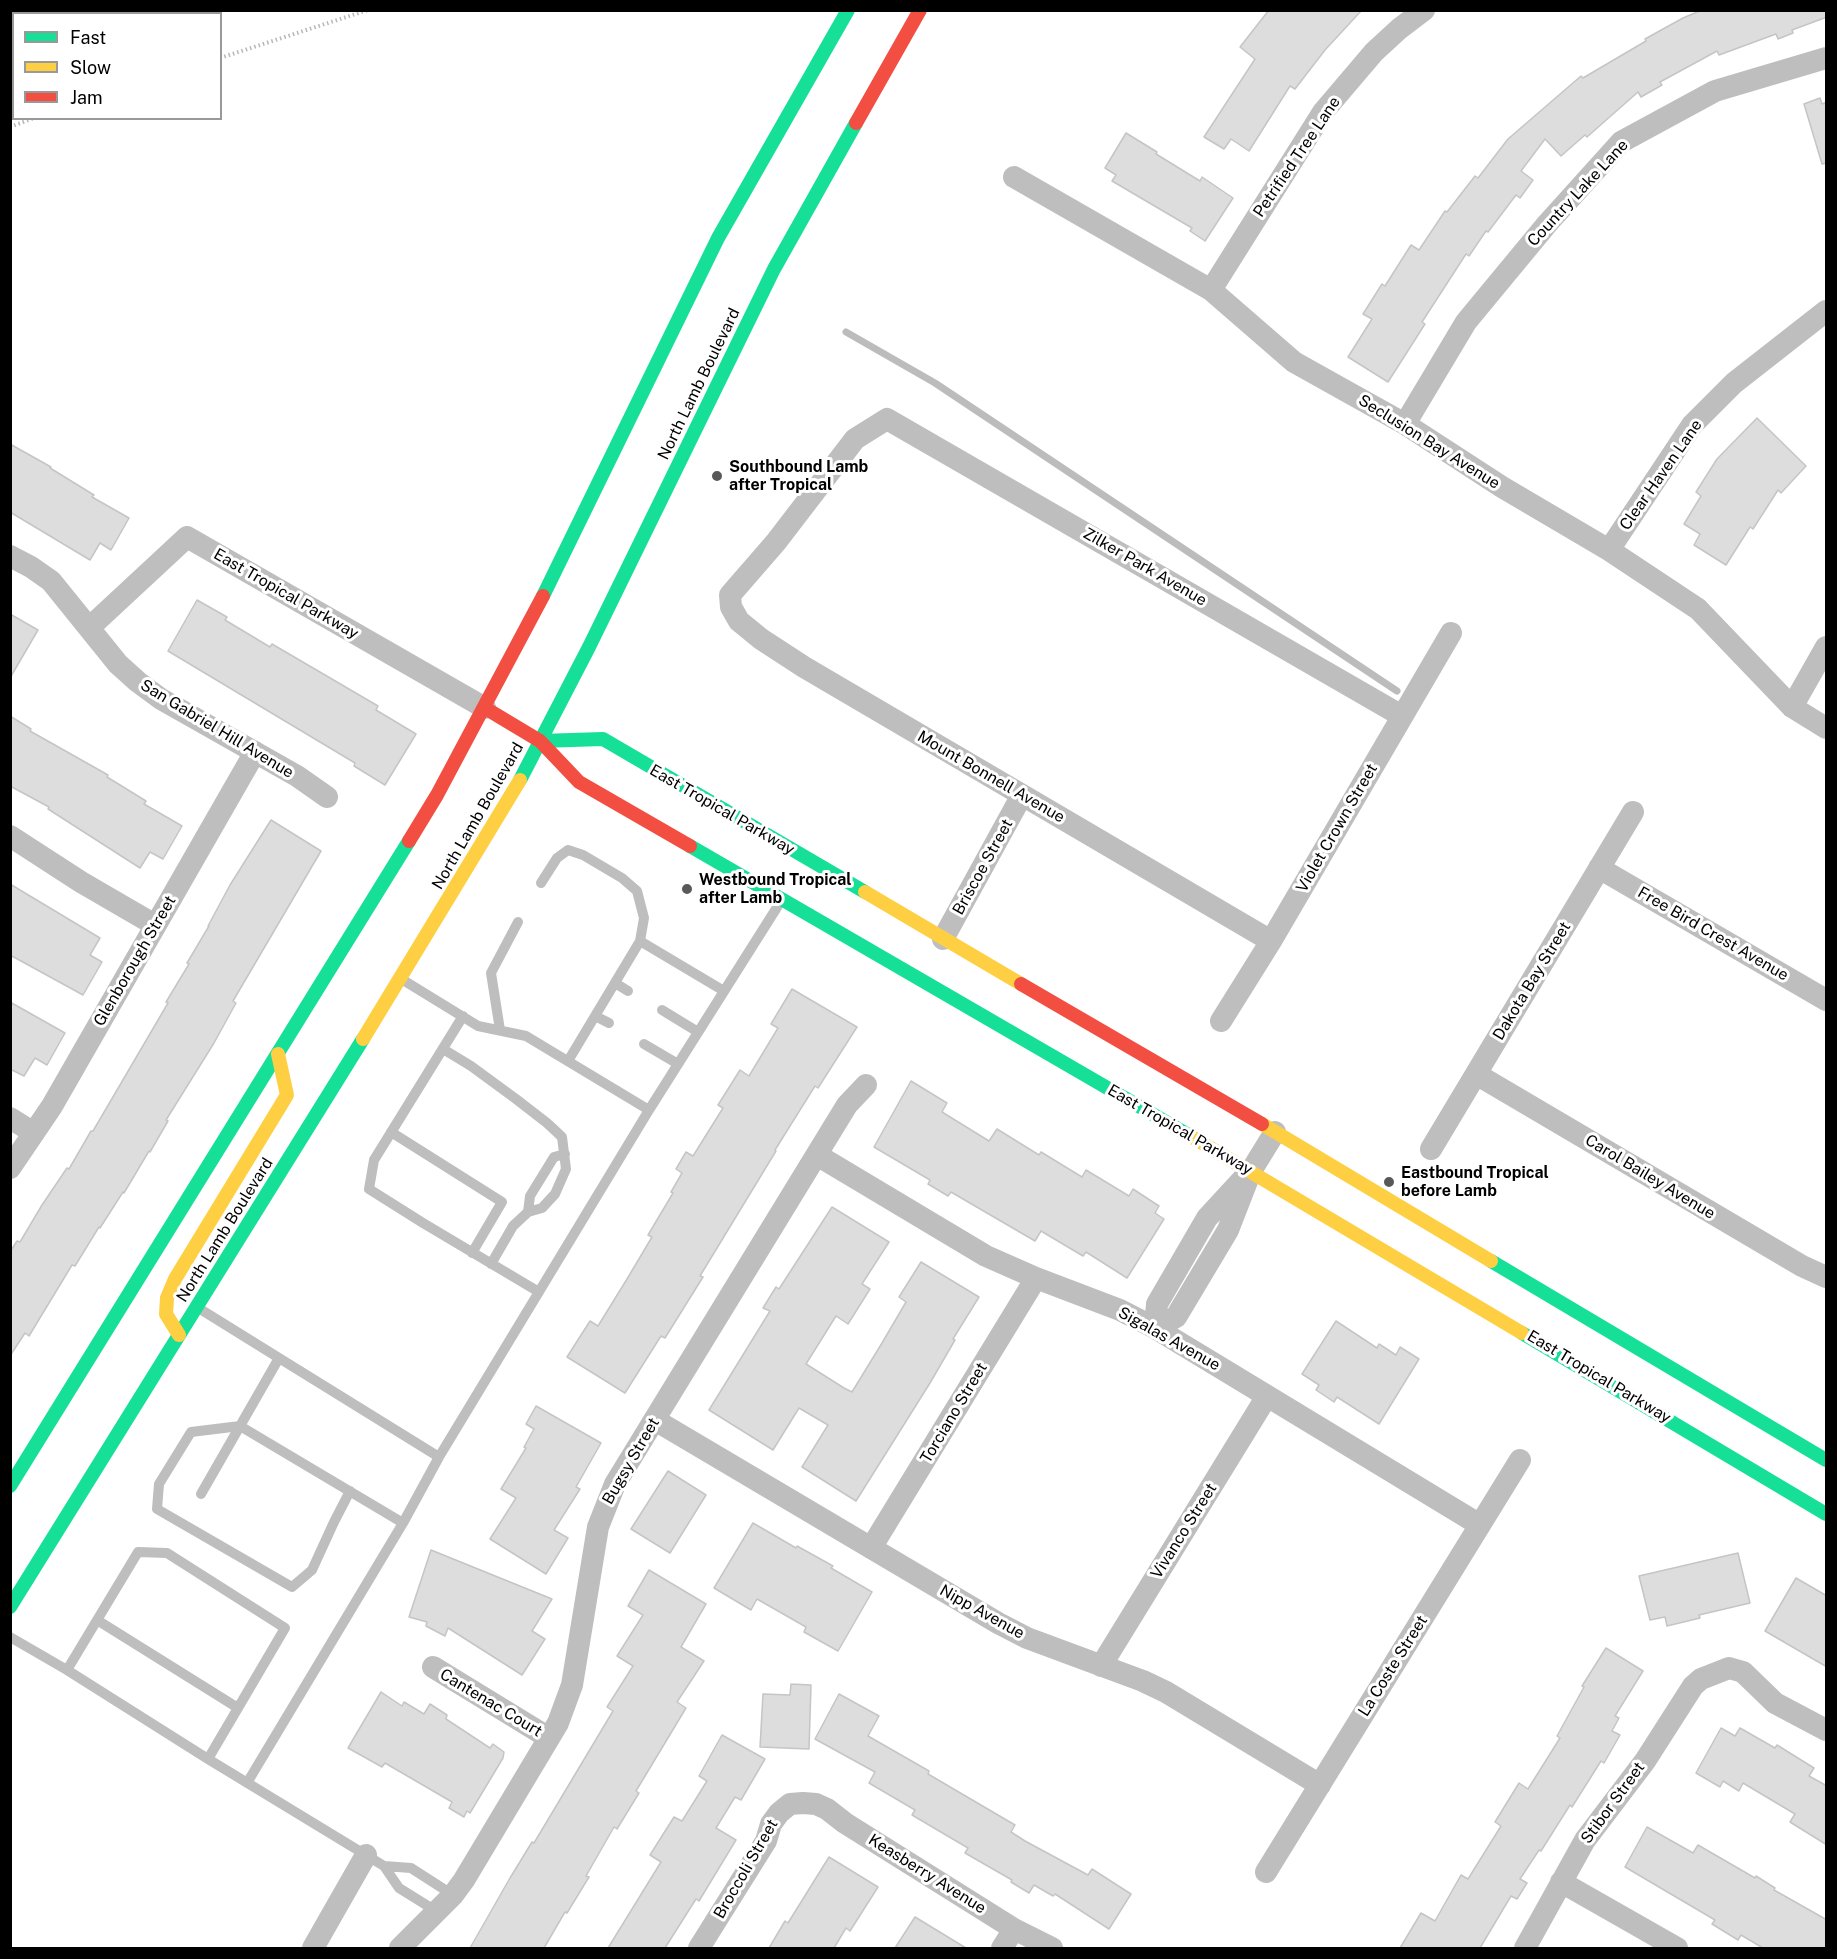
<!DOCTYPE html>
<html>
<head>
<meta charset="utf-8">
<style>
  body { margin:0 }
  #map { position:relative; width:1837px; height:1959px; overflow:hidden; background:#fff; font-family:"Public Sans",sans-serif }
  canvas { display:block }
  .frame { position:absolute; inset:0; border:12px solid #000; pointer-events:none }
  .legend { position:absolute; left:12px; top:12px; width:210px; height:108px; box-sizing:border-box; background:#fff; border:2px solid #999; margin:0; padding:8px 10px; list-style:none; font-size:18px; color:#000 }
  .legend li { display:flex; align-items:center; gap:12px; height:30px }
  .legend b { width:30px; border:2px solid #999 }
</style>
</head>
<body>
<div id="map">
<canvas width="1837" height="1959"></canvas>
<div class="frame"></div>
<ul class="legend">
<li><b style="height:8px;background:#16e098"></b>Fast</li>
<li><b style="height:8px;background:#ffcf43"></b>Slow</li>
<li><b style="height:8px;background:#f24e42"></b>Jam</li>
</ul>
</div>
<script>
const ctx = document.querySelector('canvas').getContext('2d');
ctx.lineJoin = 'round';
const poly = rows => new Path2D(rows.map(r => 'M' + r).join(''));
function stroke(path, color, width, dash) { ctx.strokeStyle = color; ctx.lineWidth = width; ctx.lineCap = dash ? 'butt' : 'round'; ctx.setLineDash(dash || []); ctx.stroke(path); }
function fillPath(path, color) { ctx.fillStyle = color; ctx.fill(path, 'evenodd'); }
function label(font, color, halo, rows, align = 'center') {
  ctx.font = font + ' "Public Sans",sans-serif'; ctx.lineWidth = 6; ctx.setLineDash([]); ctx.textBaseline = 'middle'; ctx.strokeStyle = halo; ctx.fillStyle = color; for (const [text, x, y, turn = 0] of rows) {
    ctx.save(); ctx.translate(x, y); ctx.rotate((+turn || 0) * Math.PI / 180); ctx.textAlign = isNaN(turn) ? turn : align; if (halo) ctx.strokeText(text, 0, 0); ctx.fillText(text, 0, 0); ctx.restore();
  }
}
stroke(poly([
  [846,332,935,383,1397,691]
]), '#bcbcbc', 7);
const building = poly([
  [1269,10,1362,10,1325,50,1295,89,1290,86,1249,151,1231,139,1224,149,1204,137,1255,59,1240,47,1269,10],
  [1702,10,1827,10,1827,17,1792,30,1793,33,1778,39,1776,34,1719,55,1717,51,1660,82,1662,85,1641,97,1638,92,1587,137,1585,135,1561,156,1545,139,1521,171,1533,180,1520,198,1516,195,1488,232,1486,231,1469,256,1466,254,1422,322,1425,324,1388,382,1348,357,1372,319,1363,314,1382,284,1385,286,1411,245,1419,250,1445,211,1447,212,1475,176,1478,178,1508,139,1581,76,1583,78,1646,41,1645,39,1683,18,1702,10],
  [1820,98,1822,104,1827,102,1827,163,1822,164,1804,104,1820,98],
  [1126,133,1157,152,1156,154,1200,181,1202,177,1233,198,1205,241,1190,231,1192,228,1112,181,1116,175,1105,168,1126,133],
  [1757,418,1806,466,1781,493,1778,490,1753,529,1750,527,1726,565,1694,545,1700,534,1684,524,1701,496,1696,492,1717,459,1757,418],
  [10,444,51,467,50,468,94,495,92,497,129,518,111,550,100,543,90,560,10,512,10,444],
  [197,600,227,617,225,620,270,647,272,644,378,706,376,710,416,734,385,785,354,766,355,763,168,651,197,600],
  [10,614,38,630,10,678,10,614],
  [10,716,31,729,30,731,108,775,107,777,146,801,144,804,182,826,163,859,150,852,140,868,48,809,49,807,10,786,10,716],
  [271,820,321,851,233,1001,236,1003,214,1043,166,1120,168,1121,150,1152,149,1151,124,1193,123,1192,100,1228,99,1227,75,1266,72,1265,29,1336,25,1333,10,1356,10,1252,17,1241,20,1242,42,1205,67,1168,69,1169,91,1131,93,1131,168,1003,166,1002,189,964,187,963,209,926,208,926,230,885,271,820],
  [10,884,100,938,90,955,102,962,83,995,10,955,10,884],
  [792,989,857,1027,818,1088,815,1086,775,1150,776,1151,700,1276,703,1277,665,1338,661,1336,625,1393,567,1357,590,1321,598,1326,627,1279,652,1237,648,1235,673,1193,671,1192,682,1173,676,1169,686,1152,693,1156,723,1108,718,1105,740,1070,749,1076,778,1028,771,1024,792,989],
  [10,1002,65,1033,47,1065,35,1058,24,1076,10,1069,10,1002],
  [911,1081,947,1103,942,1112,989,1141,997,1129,1039,1155,1041,1152,1082,1177,1086,1170,1129,1196,1133,1189,1159,1206,1155,1213,1164,1219,1127,1278,1086,1252,1083,1256,1041,1231,1035,1241,951,1192,948,1196,928,1184,930,1180,874,1147,911,1081],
  [832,1207,889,1242,862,1284,870,1289,848,1324,836,1316,806,1364,844,1388,852,1392,882,1343,906,1302,899,1297,921,1262,979,1297,953,1339,955,1340,930,1383,856,1501,802,1467,828,1425,799,1408,773,1450,709,1410,770,1311,763,1308,776,1287,779,1289,832,1207],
  [1336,1321,1377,1348,1379,1344,1396,1355,1400,1347,1419,1359,1379,1424,1337,1397,1334,1402,1316,1390,1319,1385,1302,1374,1336,1321],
  [536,1406,601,1443,576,1487,580,1489,554,1530,568,1538,546,1574,490,1539,516,1498,501,1489,526,1448,524,1447,534,1429,526,1424,536,1406],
  [668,1471,706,1495,670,1553,631,1529,668,1471],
  [753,1523,796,1548,797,1546,833,1566,831,1568,872,1592,838,1651,804,1632,806,1627,757,1599,751,1610,714,1588,753,1523],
  [431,1550,552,1599,532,1631,545,1639,522,1675,448,1628,445,1636,426,1626,427,1622,409,1617,431,1550],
  [1738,1553,1750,1603,1699,1615,1700,1618,1667,1626,1665,1617,1650,1620,1639,1576,1738,1553],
  [649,1570,706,1604,681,1647,704,1661,677,1702,686,1708,636,1791,639,1793,617,1829,614,1827,586,1876,589,1877,567,1913,565,1912,544,1948,470,1948,510,1878,532,1842,534,1843,613,1711,607,1707,633,1666,617,1656,643,1615,628,1606,649,1570],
  [1796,1578,1827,1596,1827,1667,1765,1631,1796,1578],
  [1606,1648,1643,1671,1615,1716,1619,1718,1612,1731,1620,1735,1604,1763,1601,1761,1572,1807,1570,1805,1541,1851,1539,1850,1520,1879,1527,1883,1517,1899,1511,1896,1480,1948,1400,1948,1421,1913,1435,1921,1461,1875,1468,1879,1501,1826,1495,1822,1519,1783,1528,1789,1560,1738,1557,1736,1584,1687,1582,1686,1606,1648],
  [791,1684,811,1685,809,1749,760,1747,763,1694,790,1695,791,1684],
  [381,1692,402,1706,404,1702,424,1714,430,1704,447,1715,446,1719,490,1748,493,1744,504,1752,503,1758,470,1813,467,1811,464,1817,449,1808,452,1802,385,1763,382,1767,348,1748,381,1692],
  [839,1694,879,1716,868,1736,929,1771,928,1774,1015,1825,1011,1832,1025,1841,1088,1875,1092,1869,1131,1894,1109,1929,1055,1894,1053,1896,1034,1885,1029,1893,1011,1882,1012,1880,965,1853,968,1848,912,1815,915,1810,869,1783,875,1772,815,1739,839,1694],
  [1721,1728,1735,1736,1740,1728,1775,1748,1777,1745,1814,1768,1809,1776,1827,1786,1827,1845,1790,1822,1795,1814,1743,1783,1739,1791,1723,1781,1720,1787,1696,1773,1721,1728],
  [722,1735,765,1759,741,1800,735,1797,716,1828,736,1840,699,1901,696,1899,665,1948,608,1948,661,1862,650,1855,674,1817,682,1821,707,1781,699,1776,722,1735],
  [1647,1827,1693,1853,1698,1845,1755,1878,1756,1876,1775,1888,1774,1890,1827,1920,1827,1948,1763,1948,1741,1935,1738,1940,1712,1924,1715,1920,1625,1867,1647,1827],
  [829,1857,878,1887,850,1931,846,1928,834,1948,769,1948,785,1921,788,1923,829,1857],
  [915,1917,966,1948,895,1948,915,1917]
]);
fillPath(building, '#ddd');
stroke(building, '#c5c5c5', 1.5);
stroke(poly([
  [220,58,368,10],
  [10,127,34,118]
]), '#b8b8b8', 4, [1.5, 3]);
stroke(poly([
  [541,883,557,858,568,850,583,855,622,878,637,891,644,918,640,941],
  [403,980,478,1026,526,1036,649,1110,781,901],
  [615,983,628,991],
  [662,1010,698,1032],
  [463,1016,374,1160,369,1189,423,1223,539,1292],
  [595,1016,609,1023],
  [500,1030,491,973,518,922],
  [644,1044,678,1064],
  [443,1049,471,1066,516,1099,547,1123,562,1137,566,1169,555,1194,542,1208,528,1212,513,1226,491,1264],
  [568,1061,640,941,724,991],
  [391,1132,502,1202,472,1253],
  [528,1212,530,1196,554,1157,565,1154],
  [200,1309,279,1358],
  [240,1426,191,1432,159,1484,157,1509,292,1587,312,1570,334,1522,350,1491],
  [201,1494,240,1426],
  [403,1523,240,1426,279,1358,439,1457],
  [97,1620,238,1708],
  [10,1637,67,1670],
  [208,1759,285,1628,167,1553,138,1552,67,1670,208,1759,384,1866,399,1888,436,1911],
  [247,1783,403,1523,439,1457,649,1110],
  [384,1866,411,1868,453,1895]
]), '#bebebe', 10);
stroke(poly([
  [1014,177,1211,290,1294,362,1405,424,1502,487,1609,550,1698,609,1792,707,1826,728],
  [1211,290,1323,112,1374,52,1399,29,1424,10],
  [1405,424,1466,322,1547,224,1621,142,1715,91,1826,58],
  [1609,550,1692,425,1734,383,1826,311],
  [10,556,31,567,51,581,118,664,138,682,161,699,297,776,327,797],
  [89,628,187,537,485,708],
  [1792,707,1826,647],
  [10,836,81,882,155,925],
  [1599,868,1826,1000],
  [943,939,1022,795],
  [1271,941,804,667,761,639,739,621,731,607,730,595,776,542,855,439,887,419,1402,716],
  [1221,1021,1271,941,1451,633],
  [1476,1074,1802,1266,1826,1277],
  [10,1118,34,1133],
  [1431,1149,1633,812],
  [817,1155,986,1256,1036,1278,1120,1310,1155,1328,1480,1525],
  [10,1168,52,1106,255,752],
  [1155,1328,1176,1317,1228,1230,1251,1171,1275,1132],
  [1155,1328,1157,1304,1207,1218,1242,1180],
  [655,1420,998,1623,1027,1638,1143,1681,1166,1692,1320,1785],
  [871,1548,1036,1278],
  [1101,1666,1267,1396],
  [433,1667,549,1738],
  [1266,1872,1520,1460],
  [1561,1882,1677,1948],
  [313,1948,366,1855],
  [400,1948,453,1895,464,1880,558,1723,572,1685,598,1527,615,1484,847,1105,866,1085],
  [699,1948,766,1841,771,1824,779,1813,790,1804,803,1803,816,1804,827,1809,845,1823,1014,1929,1052,1948],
  [1002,1948,1014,1929],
  [1525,1948,1585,1840,1645,1761,1693,1686,1701,1679,1729,1668,1743,1672,1775,1703,1826,1730]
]), '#bebebe', 22);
stroke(poly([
  [543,596,718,238,848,10],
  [540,741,603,739,865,892],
  [520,780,589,647,774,269,856,123],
  [690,846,1192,1137],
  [1491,1261,1826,1460],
  [1522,1333,1826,1514],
  [10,1486,409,841],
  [10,1607,363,1039]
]), '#16e098', 14);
stroke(poly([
  [865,892,1021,984],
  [363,1039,520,780],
  [1262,1124,1491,1261],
  [1192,1137,1522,1333],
  [179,1335,166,1314,167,1298,175,1279,287,1095,278,1054]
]), '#ffcf43', 14);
stroke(poly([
  [856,123,920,10],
  [485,708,540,741,579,782,690,846],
  [409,841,437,795,543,596],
  [1021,984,1262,1124]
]), '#f24e42', 14);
stroke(poly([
  [10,11,12,10],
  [203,14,212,10],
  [10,78,14,77]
]), '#bdbdbd', 4.5, [9, 3, 1.5, 3]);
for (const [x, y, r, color] of [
  [717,476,6,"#595959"],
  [687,889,6,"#595959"],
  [1389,1182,6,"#595959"]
]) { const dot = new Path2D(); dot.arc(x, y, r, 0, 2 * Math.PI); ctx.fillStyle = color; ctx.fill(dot); stroke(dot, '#fff', 2); }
label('16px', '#000', '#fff', [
  ["Petrified Tree Lane",1297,157,-56],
  ["Country Lake Lane",1578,193,-47],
  ["North Lamb Boulevard",699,384,-64],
  ["Seclusion Bay Avenue",1429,442,32],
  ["Clear Haven Lane",1661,475,-55],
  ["Zilker Park Avenue",1145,567,30],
  ["East Tropical Parkway",286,594,30],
  ["San Gabriel Hill Avenue",217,729,31],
  ["Mount Bonnell Avenue",991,777,30],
  ["East Tropical Parkway",722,810,30],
  ["North Lamb Boulevard",478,816,-60],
  ["Violet Crown Street",1337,828,-60],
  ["Briscoe Street",983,867,-61],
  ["Free Bird Crest Avenue",1713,934,30],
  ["Glenborough Street",135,961,-60],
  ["Dakota Bay Street",1532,981,-59],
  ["East Tropical Parkway",1180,1130,30],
  ["Carol Bailey Avenue",1650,1177,31],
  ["North Lamb Boulevard",225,1230,-58],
  ["Sigalas Avenue",1169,1339,29],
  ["East Tropical Parkway",1599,1377,31],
  ["Torciano Street",954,1413,-59],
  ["Bugsy Street",631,1461,-60],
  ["Vivanco Street",1184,1531,-58],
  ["Nipp Avenue",982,1612,29],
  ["La Coste Street",1393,1666,-58],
  ["Cantenac Court",491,1703,31],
  ["Stibor Street",1613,1803,-54],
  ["Broccoli Street",746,1869,-60],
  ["Keasberry Avenue",927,1874,32]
]);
label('bold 16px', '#000', '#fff', [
  ["Southbound Lamb",729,467],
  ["after Tropical",729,485],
  ["Westbound Tropical",699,880],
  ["after Lamb",699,898],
  ["Eastbound Tropical",1401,1173],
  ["before Lamb",1401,1191]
], 'left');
</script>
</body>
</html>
